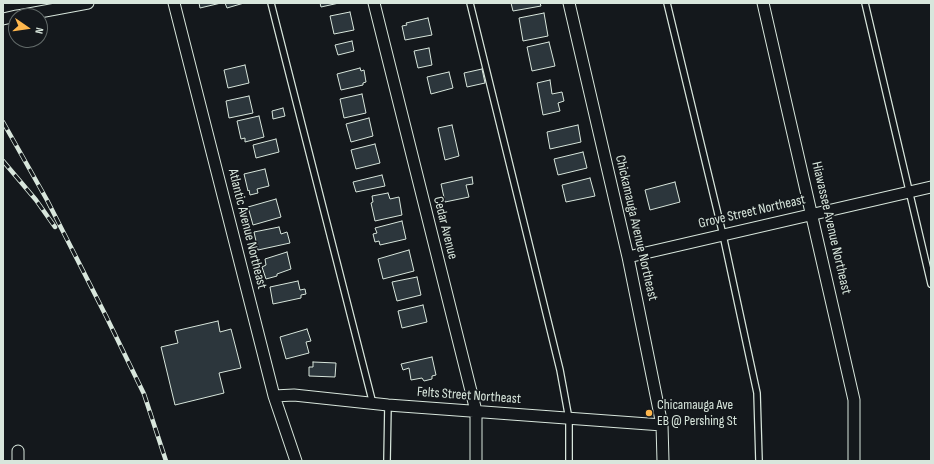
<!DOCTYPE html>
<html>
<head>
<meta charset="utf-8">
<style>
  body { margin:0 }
  #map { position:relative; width:934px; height:464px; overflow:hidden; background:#14181c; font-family:"Sofia Sans Condensed",sans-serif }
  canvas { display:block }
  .frame { position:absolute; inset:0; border:4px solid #d8e6dc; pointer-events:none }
  .north { position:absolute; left:8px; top:8px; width:40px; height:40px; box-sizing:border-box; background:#14181c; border:1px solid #626a69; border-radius:50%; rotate:103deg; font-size:11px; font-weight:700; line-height:16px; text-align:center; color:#d8e6dc }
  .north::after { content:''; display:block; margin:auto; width:14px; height:18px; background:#ffb74d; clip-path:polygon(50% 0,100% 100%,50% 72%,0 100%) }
</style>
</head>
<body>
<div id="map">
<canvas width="934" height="464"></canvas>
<div class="frame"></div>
<div class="north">N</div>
</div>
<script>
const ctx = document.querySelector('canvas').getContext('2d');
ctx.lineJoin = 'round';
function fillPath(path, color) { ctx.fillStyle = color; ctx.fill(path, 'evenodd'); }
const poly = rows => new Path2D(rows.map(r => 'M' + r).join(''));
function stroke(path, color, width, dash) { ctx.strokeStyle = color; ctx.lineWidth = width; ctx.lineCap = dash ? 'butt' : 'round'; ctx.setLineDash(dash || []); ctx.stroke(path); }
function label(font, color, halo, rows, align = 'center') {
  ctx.font = font + ' "Sofia Sans Condensed",sans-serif'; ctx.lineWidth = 3; ctx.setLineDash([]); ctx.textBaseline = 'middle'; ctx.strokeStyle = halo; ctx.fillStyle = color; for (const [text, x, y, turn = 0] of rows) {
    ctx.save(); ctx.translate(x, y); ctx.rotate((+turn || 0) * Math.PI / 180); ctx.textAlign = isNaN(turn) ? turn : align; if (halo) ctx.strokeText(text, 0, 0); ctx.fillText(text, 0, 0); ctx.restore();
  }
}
const building = poly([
  [199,3,221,3,200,8,199,3],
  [225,3,244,3,227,8,225,3],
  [320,3,339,3,321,7,320,3],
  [511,3,540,3,541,6,513,11,511,3],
  [350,12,354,30,334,34,330,16,350,12],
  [544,13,548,36,523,41,519,18,544,13],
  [428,18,432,35,405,40,402,26,407,25,406,23,428,18],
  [352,41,354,51,338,55,335,45,352,41],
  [549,42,555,66,532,71,527,47,549,42],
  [429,48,432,65,418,68,414,51,429,48],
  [245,65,249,83,228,88,224,70,245,65],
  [360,68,361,71,364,70,366,82,363,83,363,85,341,90,337,74,360,68],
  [482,69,485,83,467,87,464,73,482,69],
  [449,72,453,88,431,94,427,77,449,72],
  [550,80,552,94,562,92,564,101,558,103,560,111,543,115,537,83,550,80],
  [362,94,366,113,344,118,340,99,362,94],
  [249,96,253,113,229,118,226,101,249,96],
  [283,108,285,116,273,119,272,111,283,108],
  [259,116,264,137,245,142,245,138,241,139,237,121,259,116],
  [369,118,373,136,351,142,346,124,369,118],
  [452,125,459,156,445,160,438,128,452,125],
  [578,125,581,142,550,149,547,132,578,125],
  [276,139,279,152,256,158,253,145,276,139],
  [375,144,380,163,356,169,351,150,375,144],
  [583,152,587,168,558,175,554,159,583,152],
  [265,169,269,186,257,189,258,193,250,195,249,190,248,191,244,174,265,169],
  [382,175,385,186,356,192,353,182,382,175],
  [472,177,473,184,466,185,469,197,445,202,441,184,472,177],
  [590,178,595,196,566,202,562,185,590,178],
  [675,182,680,202,650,210,645,190,675,182],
  [388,193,390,199,399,197,402,215,375,221,371,203,373,202,372,196,388,193],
  [276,199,281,217,253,225,248,207,276,199],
  [402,221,406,239,380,245,379,241,375,242,373,234,377,233,375,228,402,221],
  [279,227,281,234,287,232,290,243,258,250,254,232,279,227],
  [409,250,414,271,383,279,378,259,409,250],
  [287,252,291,269,277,274,277,276,266,279,262,267,266,265,265,259,287,252],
  [417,277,421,295,397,301,392,282,417,277],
  [298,281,300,290,305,289,306,294,301,295,301,298,273,304,270,287,298,281],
  [423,305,427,322,402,328,398,311,423,305],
  [218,321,220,332,231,329,241,368,219,373,224,393,175,405,161,347,178,343,175,331,218,321],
  [307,329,311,341,306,342,309,353,286,359,280,337,307,329],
  [432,357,436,375,432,376,432,379,424,381,422,378,411,380,409,368,403,370,401,364,432,357],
  [313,362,336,363,335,377,309,376,309,367,313,367,313,362]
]);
fillPath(building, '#2c363c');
stroke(building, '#d8e6dc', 1);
const service = poly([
  [271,3,373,404],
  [470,3,560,370,569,419,569,461],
  [667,3,723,235,757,393,759,461],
  [865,3,931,284],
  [387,461,388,405]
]);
const minor = poly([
  [174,3,274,396,296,461],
  [374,3,476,411,476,461],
  [569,3,628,257,662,425,663,461],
  [763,3,854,400,854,461],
  [18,16,88,3],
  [3,19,16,16],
  [628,257,931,187],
  [274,396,294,395,388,405,662,425],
  [18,451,18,461]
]);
stroke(service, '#d8e6dc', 8);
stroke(minor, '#d8e6dc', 13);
stroke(service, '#14181c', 5.5);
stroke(minor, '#14181c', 11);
const rail = poly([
  [3,122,47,200,106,316,144,394,166,461],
  [3,161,36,200,55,227]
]);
stroke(rail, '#d8e6dc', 4.5);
stroke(rail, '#14181c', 3, [9]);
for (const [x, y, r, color] of [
  [649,413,4,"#ffb74d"]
]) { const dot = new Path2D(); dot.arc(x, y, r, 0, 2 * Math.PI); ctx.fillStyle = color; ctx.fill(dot); stroke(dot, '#14181c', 1.5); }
label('14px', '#d8e6dc', '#14181c', [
  ["Grove Street Northeast",752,212,-13],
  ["Cedar Avenue",445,228,76],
  ["Chickamauga Avenue Northeast",636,228,77],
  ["Hiawassee Avenue Northeast",831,228,77],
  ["Atlantic Avenue Northeast",247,229,76],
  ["Felts Street Northeast",469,396,4]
]);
label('14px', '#d8e6dc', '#14181c', [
  ["Chicamauga Ave",657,405],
  ["EB @ Pershing St",657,421]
], 'left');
</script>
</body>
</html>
